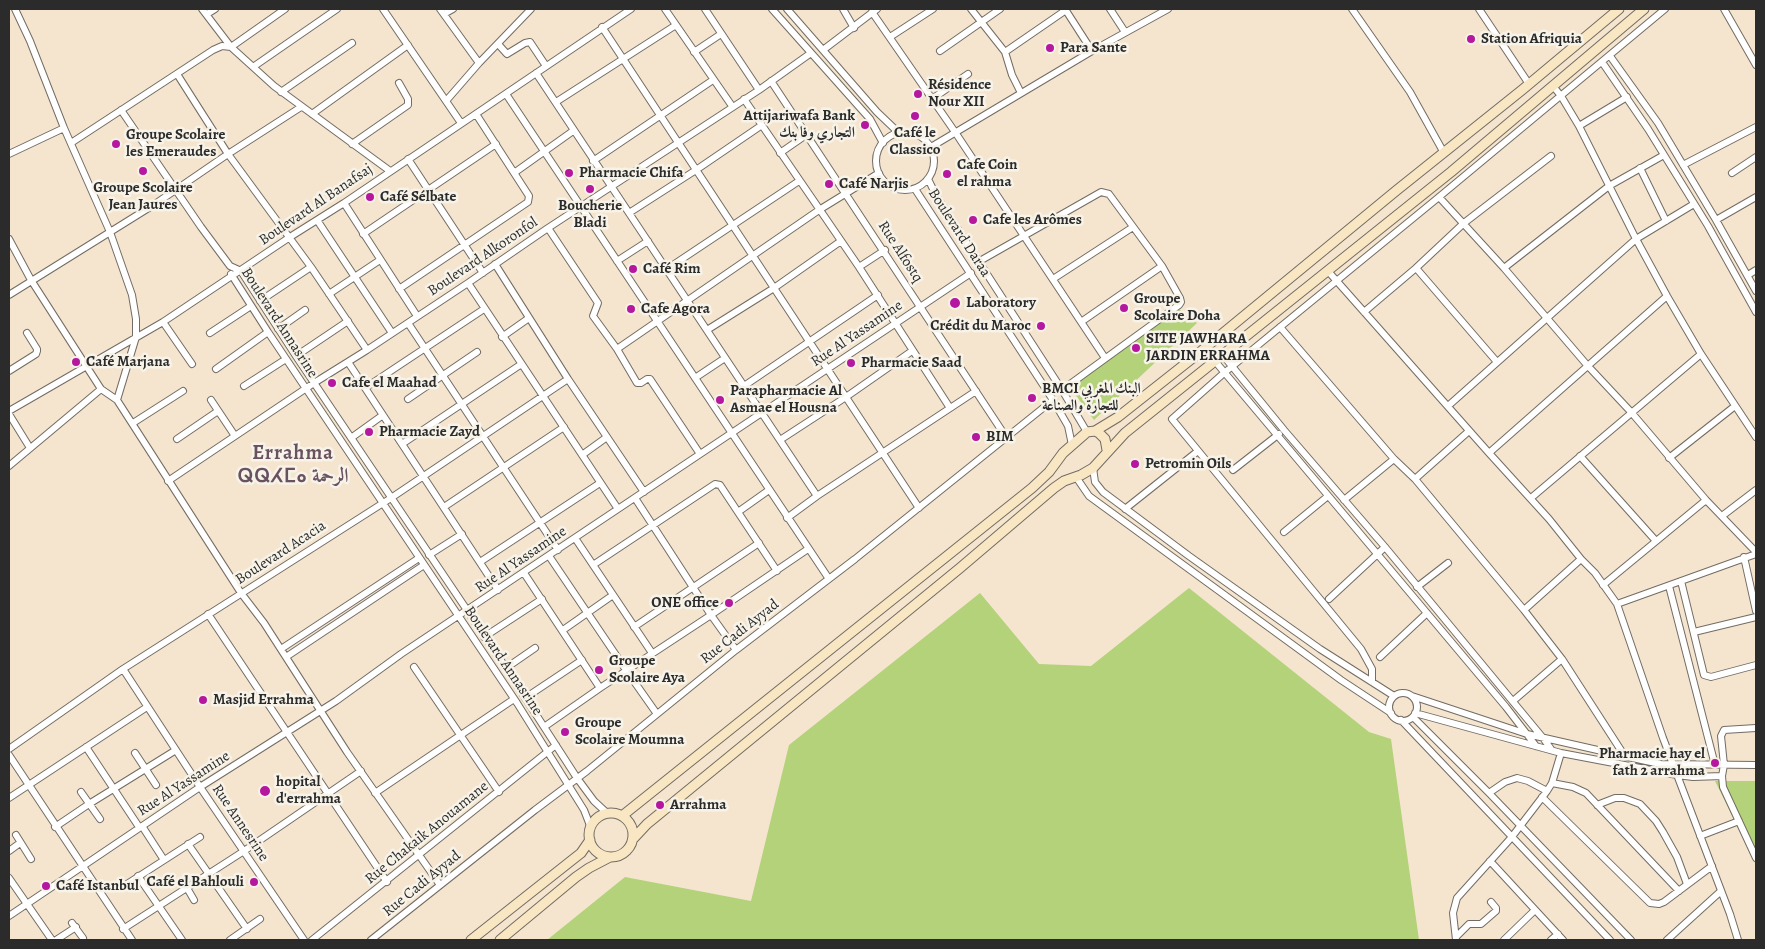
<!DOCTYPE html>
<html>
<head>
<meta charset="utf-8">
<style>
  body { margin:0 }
  #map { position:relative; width:1765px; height:949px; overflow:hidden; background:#f5e5cf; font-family:Alegreya,serif }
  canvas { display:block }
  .frame { position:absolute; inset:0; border:10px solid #2b2b2b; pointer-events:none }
</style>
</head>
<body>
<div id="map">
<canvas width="1765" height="949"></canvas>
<div class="frame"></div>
</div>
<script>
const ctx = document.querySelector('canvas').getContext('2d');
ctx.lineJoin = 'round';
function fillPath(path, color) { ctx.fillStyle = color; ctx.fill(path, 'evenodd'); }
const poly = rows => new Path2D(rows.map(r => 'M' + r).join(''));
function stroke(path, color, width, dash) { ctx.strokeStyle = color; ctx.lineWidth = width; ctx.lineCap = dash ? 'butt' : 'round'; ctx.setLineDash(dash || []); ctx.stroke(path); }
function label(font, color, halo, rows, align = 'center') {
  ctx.font = font + ' Alegreya,Amiri,"Noto Sans Tifinagh",serif'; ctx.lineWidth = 5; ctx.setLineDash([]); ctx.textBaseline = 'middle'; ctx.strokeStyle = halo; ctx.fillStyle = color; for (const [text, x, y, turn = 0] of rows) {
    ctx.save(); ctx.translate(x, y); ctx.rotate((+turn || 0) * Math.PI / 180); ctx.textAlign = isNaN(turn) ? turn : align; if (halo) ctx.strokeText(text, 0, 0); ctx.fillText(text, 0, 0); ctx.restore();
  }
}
fillPath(poly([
  [1179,309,1197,323,1094,420,1069,386],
  [1189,588,1369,732,1391,739,1419,940,547,940,625,877,751,901,789,745,980,593,1039,664,1091,666],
  [1715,781,1756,781,1756,865,1720,791]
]), '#b3d279');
const street = poly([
  [15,9,30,41,64,128,110,232,132,295,136,319,136,337,117,400],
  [202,9,231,47,285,9],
  [383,9,461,123],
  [440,9,479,63],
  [665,9,732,106],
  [705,9,759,90],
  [772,9,870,119,883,143],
  [787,9,877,112,899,133],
  [843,9,854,28],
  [971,9,1005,52,1012,75,1021,93],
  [1065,9,1092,51],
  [1110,9,1125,32],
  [1352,9,1410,92,1444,153],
  [1479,9,1529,84],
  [1724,9,1756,65],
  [872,12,955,132,1105,358],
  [207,14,215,9],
  [444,14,453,9],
  [602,27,919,508],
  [890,37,933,9],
  [498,44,507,54,525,43,530,42,546,66],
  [823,50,877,9],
  [940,51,1000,9],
  [694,52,721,34],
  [1005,52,1066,10],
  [1610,56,1658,123,1716,220,1756,291],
  [1602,62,1648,129,1708,226,1756,312],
  [253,67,337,9],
  [536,73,817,496],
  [177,74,228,154,311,267,367,350],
  [771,81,1006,437],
  [1553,86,1561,96,1579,126,1636,239,1667,296,1701,354,1756,437],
  [281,92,352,43],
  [506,94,829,579],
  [744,99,859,267,950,408],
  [932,99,968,74],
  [446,101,479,63,531,9],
  [556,102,676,25],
  [121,110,201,227,230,266,241,271,296,356,506,668,577,778,594,801,608,814],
  [312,114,408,45],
  [1579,126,1627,97],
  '876 161a29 29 0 1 1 58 0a29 29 0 1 1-58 0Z',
  [71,143,213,50,222,46,231,47,274,86,390,171],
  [352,144,408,105,408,99,399,83],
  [931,147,1092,51,1168,9],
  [780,153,806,135],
  [9,154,64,128],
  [408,159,483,273],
  [593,161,713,80],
  [1683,165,1756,127],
  [1640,168,1666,221],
  [514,173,573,131],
  [1732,173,1756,157],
  [928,179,937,197,1062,390,1087,432],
  [915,189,1053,400,1068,426,1072,445],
  [1439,197,1504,268,1587,365,1631,412,1706,500,1756,552],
  [344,203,417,316],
  [629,213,696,170,762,125],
  [317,220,392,333],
  [1716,220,1756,197],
  [548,228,598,303,593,316,617,349,637,383,641,383,647,379,650,379,700,454],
  [363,234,496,144],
  [9,239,31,280,101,389,117,400,241,593,264,623,347,752,440,885],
  [617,261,648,241],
  [978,262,1101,192,1109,194,1162,266,1180,298,1181,302,1179,305,1062,390],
  [495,264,568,379,644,492],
  [859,267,885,250],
  [1416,268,1497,362],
  [1504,268,1609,186,1664,155],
  [667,269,799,181],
  [1327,270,1489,453,1549,519,1581,559,1595,573,1617,604,1663,738,1730,914,1738,940],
  [231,274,268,332,517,703,584,810,591,828],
  [1748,275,1756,270],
  [1053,279,1133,227],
  [468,283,618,509],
  [399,289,528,202,529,196,476,114],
  [329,294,380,260],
  [9,295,155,204,228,154,301,107],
  [260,301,311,267],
  [1364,312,1416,268,1464,223,1551,156],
  [163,322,192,364],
  [1081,322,1162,266],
  [408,323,558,550],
  [1280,327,1394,459,1415,479,1524,610,1562,659,1624,755],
  [278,329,305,310],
  [707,330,774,288,841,241],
  [210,333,251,306],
  [502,337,529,318],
  [617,349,819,210,879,173],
  [1222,354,1284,430,1385,547,1543,738,1551,749],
  [296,356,348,321],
  [1214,360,1506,707,1536,746],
  [348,362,498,590],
  [216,369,268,332],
  [9,371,36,354,37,351,37,349,27,333],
  [695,378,725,358],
  [244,386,286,359],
  [744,386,878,295],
  [365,388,484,309],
  [408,399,477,352],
  [211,400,235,436],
  [1448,406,1636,239,1694,204],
  [9,411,163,322,290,237,344,203,631,9],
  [9,414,30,448],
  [133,423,183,391],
  [351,438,383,415],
  [177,439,218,411],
  [780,440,846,397,912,351],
  [402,444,520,365],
  [1489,453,1667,296],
  [582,455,607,437],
  [1580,456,1656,541],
  [1669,458,1735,406],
  [9,466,101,389],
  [1093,468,1095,482,1103,492,1189,556,1320,649,1394,696],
  [1233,470,1279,434],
  [1076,477,1089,496,1341,680,1391,713],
  [1415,479,1469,431],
  [168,481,314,383,367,350,468,283,548,228,759,90,811,53],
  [635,498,711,615,736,650],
  [1531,498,1701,354],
  [1344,500,1394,459],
  [444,507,564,427],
  [1125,509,1198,451],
  [738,512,769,490],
  [1722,516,1756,490],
  [787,518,817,496,976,391],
  [1284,532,1328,496],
  [575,538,652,653],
  [429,555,462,534],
  [549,556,626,670,657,714],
  [1744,557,1756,611],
  [480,562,600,483],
  [593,565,715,484,720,485,777,571],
  [524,573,600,688],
  [1681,581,1704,675,1711,677,1756,665],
  [1603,585,1706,500],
  [1669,586,1715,765],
  [1417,587,1448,563],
  [1329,599,1385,547],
  [1617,604,1756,554],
  [1524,610,1581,559],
  [208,614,387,882],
  [634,627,759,543],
  [563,630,613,595],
  [1694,632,1756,617],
  [484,637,542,599],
  [281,649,419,558],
  [286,657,424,565],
  [1380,657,1427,613],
  [414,667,499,792],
  [506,668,535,648],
  [123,669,200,787,304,940],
  [1372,682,1372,669,1361,649,1172,419,1224,373,1439,197,1665,9],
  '1389 707a14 14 0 1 1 28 0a14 14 0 1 1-28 0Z',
  [1412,696,1527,734,1646,761,1661,764,1756,765],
  [525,698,582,660],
  [1513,701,1562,659],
  [1415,713,1561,753,1677,775,1693,777,1722,776],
  [1413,717,1489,793,1631,940],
  [1401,720,1610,940],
  [544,727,600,688,711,615,808,549],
  [1756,728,1724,730,1721,736,1724,765,1722,776,1723,787,1756,858],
  [86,747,139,827],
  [9,749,123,669,391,498,568,379],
  [135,753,156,785],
  [9,755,132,940],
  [1552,783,1573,787,1586,793,1679,891],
  [81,792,100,819],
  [375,793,514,699],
  [1489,793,1505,782,1517,778,1528,781,1547,791],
  [1542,797,1650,903,1659,904,1664,902,1712,866],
  [9,798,147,707],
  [1597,805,1615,798,1624,798,1640,804,1656,821,1663,832,1677,857,1687,884],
  [142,826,164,860],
  [55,827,89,804,176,750],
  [16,835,31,859],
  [1700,836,1739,821],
  [188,844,247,929],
  [9,851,20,843],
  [1490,861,1563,940],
  [138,876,182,940],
  [9,878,52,940],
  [127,884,200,837],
  [187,888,194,900],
  [9,916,200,787,336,701,401,654,971,273],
  [72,923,83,938],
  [123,929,244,851,361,771],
  [1456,937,1469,924,1481,924,1496,911,1496,908,1491,902],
  [56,940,76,927],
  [230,940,260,919],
  [312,940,556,745],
  [371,940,535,810,587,771,736,650,855,559,1053,400],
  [1456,940,1453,913,1457,898,1511,838,1547,791,1552,783,1561,753],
  [1504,940,1535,910],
  [1551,940,1558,934],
  [1667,940,1721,891]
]);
const secondary = poly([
  [1095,431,1099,433,1105,439,1107,450],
  '589 835a22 22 0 1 1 44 0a22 22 0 1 1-44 0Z',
  [622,816,1032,488,1049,472,1063,453,1087,432,1095,431,1118,417,1194,357,1397,190,1522,90,1619,9],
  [633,839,647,824,960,568,1054,488,1064,481,1081,475,1093,468,1125,433,1451,172,1644,9],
  [471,940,581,853,590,840],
  [500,940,576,877,589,868,610,857]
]);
stroke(street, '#726c64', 8);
stroke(secondary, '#726c64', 11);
stroke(street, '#fff', 6);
stroke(secondary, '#f9e7c3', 9);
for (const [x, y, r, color] of [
  [1471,39,5,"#b5179e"],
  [1050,48,5,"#b5179e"],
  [918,94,5,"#b5179e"],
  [915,116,5,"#b5179e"],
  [865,125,5,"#b5179e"],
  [116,144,5,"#b5179e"],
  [143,171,5,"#b5179e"],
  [569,173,5,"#b5179e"],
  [947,174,5,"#b5179e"],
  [829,184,5,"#b5179e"],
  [590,189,5,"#b5179e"],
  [370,197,5,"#b5179e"],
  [973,220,5,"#b5179e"],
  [633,269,5,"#b5179e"],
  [955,303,6,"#b5179e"],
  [1124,308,5,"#b5179e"],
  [631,309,5,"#b5179e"],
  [1041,326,5,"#b5179e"],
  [1136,348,5,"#b5179e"],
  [76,362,5,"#b5179e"],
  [851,363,5,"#b5179e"],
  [332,383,5,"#b5179e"],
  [1032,398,5,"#b5179e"],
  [720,400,5,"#b5179e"],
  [369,432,5,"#b5179e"],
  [976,437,5,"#b5179e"],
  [1135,464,5,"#b5179e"],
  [729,603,5,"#b5179e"],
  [599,670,5,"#b5179e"],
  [203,700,5,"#b5179e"],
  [565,732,5,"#b5179e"],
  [1715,763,5,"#b5179e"],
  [265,791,6,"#b5179e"],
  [660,805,5,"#b5179e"],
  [254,882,5,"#b5179e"],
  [46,886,5,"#b5179e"]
]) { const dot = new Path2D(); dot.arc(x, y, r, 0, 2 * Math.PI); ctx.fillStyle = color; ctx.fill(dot); stroke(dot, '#f7f3e8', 2); }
label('bold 15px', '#2b2b2b', '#f7f3e8', [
  ["Station Afriquia",1481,39],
  ["Para Sante",1060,48],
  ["Résidence",928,85],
  ["Nour XII",928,102],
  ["Attijariwafa Bank",855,116,"right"],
  ["التجاري وفا بنك",855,133,"right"],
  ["Café le",915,133,"center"],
  ["Classico",915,150,"center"],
  ["Groupe Scolaire",126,135],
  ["les Emeraudes",126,152],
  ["Cafe Coin",957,165],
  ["el rahma",957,182],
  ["Pharmacie Chifa",579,173],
  ["Café Narjis",839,184],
  ["Groupe Scolaire",143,188,"center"],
  ["Jean Jaures",143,205,"center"],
  ["Café Sélbate",380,197],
  ["Boucherie",590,206,"center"],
  ["Bladi",590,223,"center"],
  ["Cafe les Arômes",983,220],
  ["Café Rim",643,269],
  ["Groupe",1134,299],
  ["Scolaire Doha",1134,316],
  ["Laboratory",966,303],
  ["Cafe Agora",641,309],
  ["Crédit du Maroc",1031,326,"right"],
  ["SITE JAWHARA",1146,339],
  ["JARDIN ERRAHMA",1146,356],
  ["Café Marjana",86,362],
  ["Pharmacie Saad",861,363],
  ["Cafe el Maahad",342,383],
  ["BMCI البنك المغربي",1042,389],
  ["للتجارة والصناعة",1042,406],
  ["Parapharmacie Al",730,391],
  ["Asmae el Housna",730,408],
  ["Pharmacie Zayd",379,432],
  ["BIM",986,437],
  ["Petromin Oils",1145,464],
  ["ONE office",719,603,"right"],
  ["Groupe",609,661],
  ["Scolaire Aya",609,678],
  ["Masjid Errahma",213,700],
  ["Groupe",575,723],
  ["Scolaire Moumna",575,740],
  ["Pharmacie hay el",1705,754,"right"],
  ["fath 2 arrahma",1705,771,"right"],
  ["hopital",276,782],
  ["d'errahma",276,799],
  ["Arrahma",670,805],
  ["Café el Bahlouli",244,882,"right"],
  ["Café Istanbul",56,886]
], 'left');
label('15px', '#2b2b2b', '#f7f3e8', [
  ["Boulevard Al Banafsaj",316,205,-34],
  ["Boulevard Daraa",959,233,57],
  ["Rue Alfostq",900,252,57],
  ["Boulevard Alkoronfol",483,257,-34],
  ["Boulevard Annasrine",279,323,57],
  ["Rue Al Yassamine",857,334,-34],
  ["Boulevard Acacia",281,553,-33],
  ["Rue Al Yassamine",521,560,-34],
  ["Rue Cadi Ayyad",740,632,-38],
  ["Boulevard Annasrine",503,661,56],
  ["Rue Al Yassamine",184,784,-33],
  ["Rue Annesrine",240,823,56],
  ["Rue Chakaik Anouamane",427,833,-39],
  ["Rue Cadi Ayyad",422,884,-39]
]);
ctx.letterSpacing = '1px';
label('bold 20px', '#695260', '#f7f3e8', [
  ["Errahma",293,454],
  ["ⵕⵕⵃⵎⴰ الرحمة",293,477]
]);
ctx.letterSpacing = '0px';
</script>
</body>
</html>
